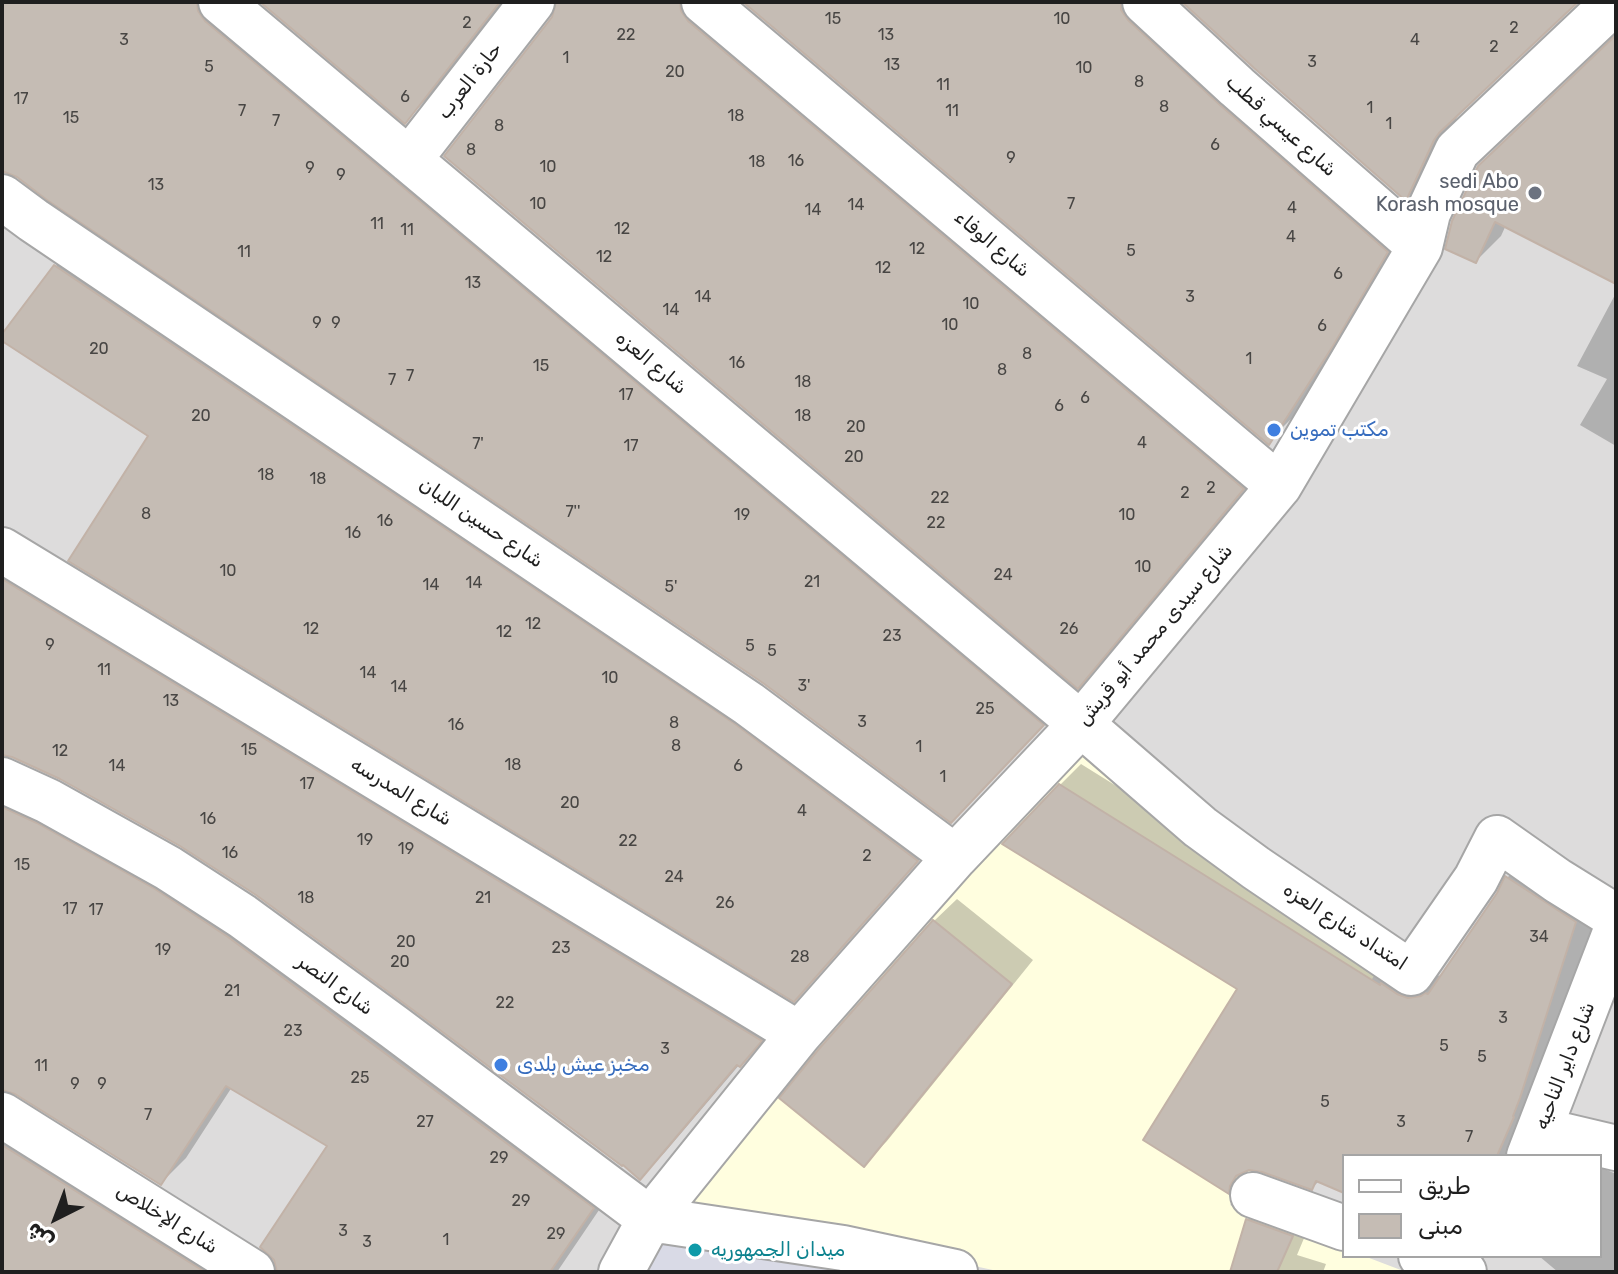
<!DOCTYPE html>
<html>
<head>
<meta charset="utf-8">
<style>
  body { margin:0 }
  #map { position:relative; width:1618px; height:1274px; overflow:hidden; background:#f0ece5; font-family:Rubik,"Noto Sans Arabic",sans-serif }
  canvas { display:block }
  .frame { position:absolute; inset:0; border:4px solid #1f1f1f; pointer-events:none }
  .legend { position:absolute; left:1342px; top:1154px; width:260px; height:104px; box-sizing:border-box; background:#fff; border:2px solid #a5a5a5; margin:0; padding:10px 14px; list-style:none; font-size:24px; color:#1f1f1f }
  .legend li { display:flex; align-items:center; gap:16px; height:40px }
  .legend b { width:40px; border:2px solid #a5a5a5 }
  .north { position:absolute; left:16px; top:1178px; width:80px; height:80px; -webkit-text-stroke:6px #fff; paint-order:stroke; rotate:222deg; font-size:22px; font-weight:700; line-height:32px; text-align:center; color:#1f1f1f }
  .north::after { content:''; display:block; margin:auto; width:28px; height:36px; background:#1f1f1f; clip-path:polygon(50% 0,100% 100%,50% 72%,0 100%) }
</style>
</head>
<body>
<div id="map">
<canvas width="1618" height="1274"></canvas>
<div class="frame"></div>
<ul class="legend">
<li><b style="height:10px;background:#fff"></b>طريق</li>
<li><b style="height:22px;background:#c5bcb4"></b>مبنى</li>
</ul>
<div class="north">ش</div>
</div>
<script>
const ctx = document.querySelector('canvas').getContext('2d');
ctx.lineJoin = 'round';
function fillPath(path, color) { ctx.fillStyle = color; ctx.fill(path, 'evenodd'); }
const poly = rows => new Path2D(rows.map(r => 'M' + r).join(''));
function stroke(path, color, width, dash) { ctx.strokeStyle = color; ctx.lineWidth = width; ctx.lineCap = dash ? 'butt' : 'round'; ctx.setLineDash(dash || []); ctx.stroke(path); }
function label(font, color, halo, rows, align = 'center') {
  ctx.font = font + ' Rubik,"Noto Sans Arabic",sans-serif'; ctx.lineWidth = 6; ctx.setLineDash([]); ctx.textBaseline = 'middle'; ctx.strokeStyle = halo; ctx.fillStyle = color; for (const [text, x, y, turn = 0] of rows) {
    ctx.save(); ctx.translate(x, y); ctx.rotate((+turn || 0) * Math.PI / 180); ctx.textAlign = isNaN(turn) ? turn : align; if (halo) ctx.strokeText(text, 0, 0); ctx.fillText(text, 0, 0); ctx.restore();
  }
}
fillPath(poly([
  [2,2,1616,2,1616,1272,2,1272],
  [1344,1156,1600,1156,1600,1256,1344,1256]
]), '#dddcdc');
fillPath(poly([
  [1073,743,1379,968,1230,1205,1344,1248,1344,1256,1364,1256,1406,1272,1002,1272,676,1201]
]), '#fffedf');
fillPath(poly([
  [647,1227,858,1272,629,1272]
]), '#d9dae6');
fillPath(poly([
  [2,2,237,2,1067,699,976,795,764,682,18,175,2,168],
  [263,2,504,2,430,96,405,121],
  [558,2,720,2,1267,463,1103,661,1078,686,553,18],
  [746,2,1160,2,1412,226,1357,319,1293,417,1268,442],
  [1185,2,1575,2,1459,113,1430,174,1406,199],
  [1616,38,1616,281,1506,225,1501,236,1476,261,1448,248],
  [82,239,943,833,820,973,794,999,151,435,2,339,56,266],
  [1616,293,1616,446,1580,425,1607,379,1577,366],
  [2,522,5,535,766,1039,740,1064,665,1152,640,1177,258,894,183,845,61,777,13,755,2,754,2,756],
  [2,757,6,768,618,1182,557,1272,279,1272,330,1145,232,1087,186,1158,161,1183,15,1092,2,1088],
  [1081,764,1402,964,1431,977,1443,975,1498,894,1507,878,1528,856,1609,908,1538,1156,1344,1156,1344,1191,1320,1180,1312,1188,1262,1170,1250,1168,1228,1191,1239,989,1060,785],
  [957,899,1033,960,887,1141,864,1164,934,921],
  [2,1089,4,1100,265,1268,278,1272,2,1272],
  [1600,1167,1616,1174,1616,1272,1558,1272,1539,1256,1600,1256],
  [1272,1196,1315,1212,1297,1255,1326,1264,1323,1272,1232,1272,1248,1220]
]), '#0003');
const building = poly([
  [2,2,197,2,198,11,205,21,1044,725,951,823,763,683,47,200,17,177,2,171,2,2],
  [260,2,500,2,405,124,260,2],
  [556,2,680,2,681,11,688,21,1244,489,1078,689,444,156,552,17,556,2],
  [743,2,1121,2,1121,10,1128,20,1220,105,1388,252,1333,346,1269,445,743,2],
  [1182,2,1578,2,1439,133,1434,140,1406,201,1254,68,1182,2],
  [1616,35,1616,284,1495,222,1476,263,1445,249,1452,221,1478,166,1616,35],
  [54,265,735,724,918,861,794,1002,68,561,148,436,2,341,2,334,54,265],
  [2,579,762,1041,740,1067,737,1065,640,1180,623,1165,622,1166,409,1007,256,895,180,846,60,779,12,757,2,755,2,579],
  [1059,784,1380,985,1381,983,1397,994,1408,998,1421,996,1425,993,1428,994,1497,893,1505,876,1576,922,1520,1098,1513,1116,1514,1117,1497,1156,1344,1156,1344,1193,1316,1181,1312,1190,1262,1172,1249,1170,1236,1176,1230,1186,1229,1194,1143,1140,1237,989,1002,844,1059,784],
  [2,807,37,823,155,889,228,937,594,1208,550,1272,277,1272,274,1260,260,1247,327,1146,226,1086,161,1185,15,1094,2,1090,2,807],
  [933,920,1012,984,864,1167,779,1098,818,1050,933,920],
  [2,1145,205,1272,2,1272,2,1145],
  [1246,1219,1293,1236,1277,1272,1230,1272,1246,1219]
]);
fillPath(building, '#c5bcb4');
stroke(building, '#c2b2a7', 2);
const street = poly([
  [221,2,1081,724,1200,827,1256,868,1411,973,1476,879,1497,838,1558,881,1616,917],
  [704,2,1279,486],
  [1145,2,1237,87,1420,247],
  [409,160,532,2],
  [2,197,33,220,749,704,955,857],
  [2,550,799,1034],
  [2,780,48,801,168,868,242,916,394,1027,650,1219,843,1248,955,1272],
  [2,1115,252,1272],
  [1540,1130,1616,1148],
  [1529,1156,1616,930],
  [1253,1195,1344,1228],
  [1421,1256,1464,1272],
  [621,1272,650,1219,799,1034,955,857,1081,724,1279,486,1420,247,1428,213,1457,151,1601,15]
]);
stroke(street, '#a6a6a6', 48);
stroke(street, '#fff', 44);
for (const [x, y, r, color] of [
  [1535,193,8,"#6b7280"],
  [1274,430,8,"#3f7fe0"],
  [501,1065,8,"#3f7fe0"],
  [695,1250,8,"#0f9aa8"]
]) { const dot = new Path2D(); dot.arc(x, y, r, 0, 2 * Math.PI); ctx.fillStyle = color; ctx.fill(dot); stroke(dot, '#fff', 3); }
label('16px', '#484644', null, [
  ["15",833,19],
  ["10",1062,19],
  ["2",467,23],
  ["2",1514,28],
  ["22",626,35],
  ["13",886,35],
  ["3",124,40],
  ["4",1415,40],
  ["2",1494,47],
  ["1",566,58],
  ["3",1312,62],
  ["13",892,65],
  ["5",209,67],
  ["10",1084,68],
  ["20",675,72],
  ["8",1139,82],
  ["11",943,85],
  ["6",405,97],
  ["17",21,99],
  ["8",1164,107],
  ["1",1370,108],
  ["7",242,111],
  ["11",952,111],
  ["18",736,116],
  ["15",71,118],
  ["7",276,121],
  ["1",1389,124],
  ["8",499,126],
  ["6",1215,145],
  ["8",471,150],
  ["9",1011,158],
  ["16",796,161],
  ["18",757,162],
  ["10",548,167],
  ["9",310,168],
  ["9",341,175],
  ["13",156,185],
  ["10",538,204],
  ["7",1071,204],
  ["14",856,205],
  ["4",1292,208],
  ["14",813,210],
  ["11",377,224],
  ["12",622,229],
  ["11",407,230],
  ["4",1291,237],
  ["12",917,249],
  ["5",1131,251],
  ["11",244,252],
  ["12",604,257],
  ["12",883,268],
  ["6",1338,274],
  ["13",473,283],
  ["14",703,297],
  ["3",1190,297],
  ["10",971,304],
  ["14",671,310],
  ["9",317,323],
  ["9",336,323],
  ["10",950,325],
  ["6",1322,326],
  ["20",99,349],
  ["8",1027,354],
  ["1",1249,359],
  ["16",737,363],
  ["15",541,366],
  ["8",1002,370],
  ["7",410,376],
  ["7",392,380],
  ["18",803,382],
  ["17",626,395],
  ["6",1085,398],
  ["6",1059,406],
  ["20",201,416],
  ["18",803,416],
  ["20",856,427],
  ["4",1142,443],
  ["7'",478,444],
  ["17",631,446],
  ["20",854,457],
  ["18",266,475],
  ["18",318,479],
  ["2",1211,488],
  ["2",1185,493],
  ["22",940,498],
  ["7''",573,512],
  ["8",146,514],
  ["19",742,515],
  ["10",1127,515],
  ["16",385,521],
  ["22",936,523],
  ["16",353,533],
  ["10",1143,567],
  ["10",228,571],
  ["24",1003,575],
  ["21",812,582],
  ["14",474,583],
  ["14",431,585],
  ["5'",671,587],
  ["12",533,624],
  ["12",311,629],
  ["26",1069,629],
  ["12",504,632],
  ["23",892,636],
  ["9",50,645],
  ["5",750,646],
  ["5",772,651],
  ["11",104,670],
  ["14",368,673],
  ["10",610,678],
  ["3'",804,686],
  ["14",399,687],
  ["13",171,701],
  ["25",985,709],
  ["3",862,722],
  ["8",674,723],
  ["16",456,725],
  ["8",676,746],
  ["1",919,747],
  ["15",249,750],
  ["12",60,751],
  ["18",513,765],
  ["14",117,766],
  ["6",738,766],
  ["1",943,777],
  ["17",307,784],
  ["20",570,803],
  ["4",802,811],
  ["16",208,819],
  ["19",365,840],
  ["22",628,841],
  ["19",406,849],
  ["16",230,853],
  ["2",867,856],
  ["15",22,865],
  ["24",674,877],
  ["18",306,898],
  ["21",483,898],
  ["26",725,903],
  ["17",70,909],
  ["17",96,910],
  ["34",1539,937],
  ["20",406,942],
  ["23",561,948],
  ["19",163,950],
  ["28",800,957],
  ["20",400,962],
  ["21",232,991],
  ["22",505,1003],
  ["3",1503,1018],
  ["23",293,1031],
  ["5",1444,1046],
  ["3",665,1049],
  ["5",1482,1057],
  ["11",41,1066],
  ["25",360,1078],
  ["9",75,1084],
  ["9",102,1084],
  ["5",1325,1102],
  ["7",148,1115],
  ["27",425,1122],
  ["3",1401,1122],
  ["7",1469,1137],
  ["29",499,1158],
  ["29",521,1201],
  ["3",343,1231],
  ["29",556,1234],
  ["1",446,1240],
  ["3",367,1242]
]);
label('20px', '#1f1f1f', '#fff', [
  ["حارة العرب",470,81,-52],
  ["شارع عيسي قطب",1281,126,42],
  ["شارع الوفاء",992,244,40],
  ["شارع العزه",651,363,40],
  ["شارع حسين اللبان",481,523,34],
  ["شارع سيدى محمد أبو قريش",1155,635,-50],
  ["شارع المدرسه",401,792,31],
  ["امتداد شارع العزه",1345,927,33],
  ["شارع النصر",335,985,36],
  ["شارع داير الناحيه",1565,1066,-69],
  ["شارع الإخلاص",167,1219,32]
]);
label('20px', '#5b616d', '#fff', [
  ["sedi Abo",1519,182],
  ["Korash mosque",1519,205]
], 'right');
label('20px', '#366cbe', '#fff', [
  ["مكتب تموين",1290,430],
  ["مخبز عيش بلدى",517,1065]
], 'left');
label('20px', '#0d838f', '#fff', [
  ["ميدان الجمهوريه",711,1250]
], 'left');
</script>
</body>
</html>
